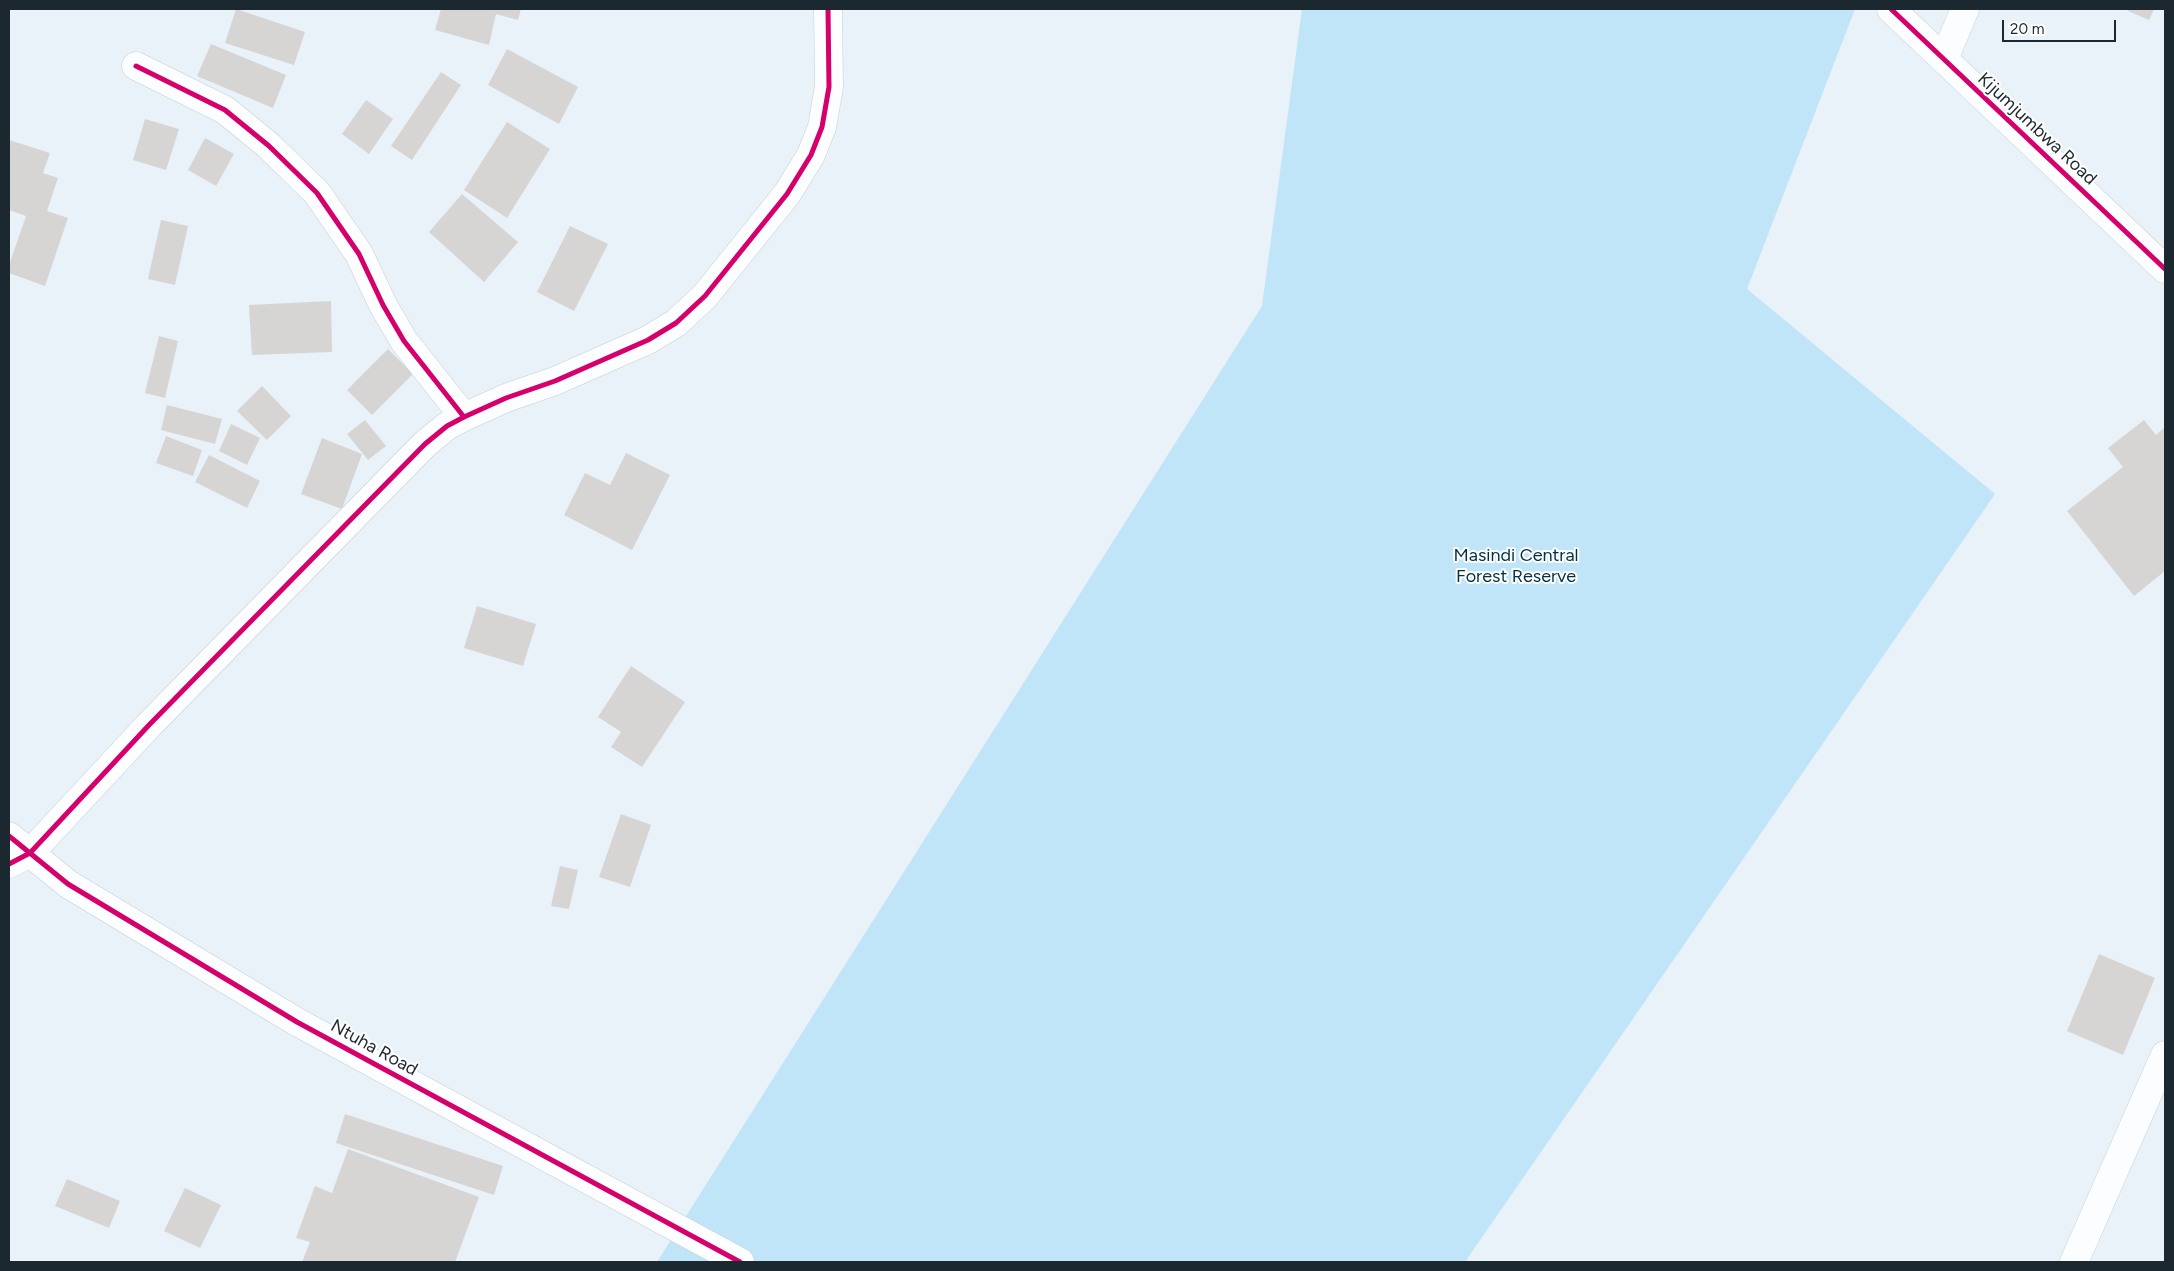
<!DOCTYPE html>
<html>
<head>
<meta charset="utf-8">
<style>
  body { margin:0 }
  #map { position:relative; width:2174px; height:1271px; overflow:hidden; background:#e8f2f8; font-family:Figtree,sans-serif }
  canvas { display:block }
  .frame { position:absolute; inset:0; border:10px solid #1c282f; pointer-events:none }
  .scale { position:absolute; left:2002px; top:20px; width:114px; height:22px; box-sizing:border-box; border:2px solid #1c282f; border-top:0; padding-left:6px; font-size:15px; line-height:18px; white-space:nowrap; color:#1c282f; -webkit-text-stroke:4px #fefefe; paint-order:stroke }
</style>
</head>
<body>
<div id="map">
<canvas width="2174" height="1271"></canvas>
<div class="frame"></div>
<div class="scale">20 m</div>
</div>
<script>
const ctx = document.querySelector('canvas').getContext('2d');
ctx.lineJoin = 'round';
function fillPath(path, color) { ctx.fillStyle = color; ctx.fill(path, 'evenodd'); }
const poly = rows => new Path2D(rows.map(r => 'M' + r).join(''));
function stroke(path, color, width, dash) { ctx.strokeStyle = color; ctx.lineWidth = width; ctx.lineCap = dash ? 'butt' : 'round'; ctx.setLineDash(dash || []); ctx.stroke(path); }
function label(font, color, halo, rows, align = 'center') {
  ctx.font = font + ' Figtree,sans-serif'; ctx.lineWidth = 4; ctx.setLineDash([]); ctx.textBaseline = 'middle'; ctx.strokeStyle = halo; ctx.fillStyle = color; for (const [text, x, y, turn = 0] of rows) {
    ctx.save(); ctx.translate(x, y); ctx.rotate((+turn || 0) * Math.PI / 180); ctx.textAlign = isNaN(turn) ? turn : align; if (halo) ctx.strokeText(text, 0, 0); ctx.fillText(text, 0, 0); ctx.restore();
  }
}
fillPath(poly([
  [1302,9,1855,9,1747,289,1995,494,1465,1262,657,1262,1262,306]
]), '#c0e4f8');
fillPath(poly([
  [236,9,305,32,294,65,225,43],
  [441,9,521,9,518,20,496,14,489,45,435,30],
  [2129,9,2154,9,2149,20,2128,11],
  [211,44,286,75,273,108,197,76],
  [507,49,578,87,559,124,488,85],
  [441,72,461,85,412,160,391,146],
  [366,100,393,119,369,154,342,134],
  [145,119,179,129,166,170,133,160],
  [507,122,550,149,507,218,464,190],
  [205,138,234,154,216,186,188,170],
  [9,140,50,153,43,173,58,178,47,211,68,218,45,286,9,273,9,265,26,216,9,210],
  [462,194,518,242,484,282,429,232],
  [161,220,188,226,175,285,148,279],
  [570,226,608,244,574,311,537,292],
  [331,301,332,352,252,355,249,305],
  [159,336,178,341,165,398,145,393],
  [388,349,413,374,372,415,347,390],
  [262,386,291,416,267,440,237,411],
  [167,405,222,419,215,444,161,430],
  [365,420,386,446,368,460,347,434],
  [2144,420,2156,435,2165,427,2165,571,2134,596,2067,511,2123,467,2108,448],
  [231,424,260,438,247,465,219,451],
  [166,436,202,450,193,476,156,463],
  [322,438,362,454,342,509,301,494],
  [626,453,670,475,632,550,564,515,585,473,610,485],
  [209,455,260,481,247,508,195,482],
  [477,606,536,624,523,666,464,648],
  [631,666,685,702,642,767,611,747,621,732,598,717],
  [621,814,651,825,630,887,599,877],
  [560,866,578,870,569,909,551,906],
  [2099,954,2155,978,2123,1055,2067,1031],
  [345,1114,503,1166,494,1195,336,1143],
  [348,1149,479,1197,455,1262,302,1262,310,1242,296,1238,315,1186,332,1193],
  [67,1179,120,1201,109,1228,55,1206],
  [185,1188,221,1205,200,1248,164,1231]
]), '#d6d5d4');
const street = poly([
  [1891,9,2165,269],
  [1944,59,1965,9],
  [136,66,225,110,269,146,317,193,359,254,383,305,404,341,464,417],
  [9,836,68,884,297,1022,740,1262],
  [9,864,30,853,149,725,425,444,447,426,464,417,506,398,555,381,648,340,676,323,705,296,787,194,811,155,822,127,829,87,828,9],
  [2074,1262,2165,1055]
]);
stroke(street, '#c5cfd5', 29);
stroke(street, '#fcfdfe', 28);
stroke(poly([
  [1891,9,2165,269],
  [136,66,225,110,269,146,317,193,359,254,383,305,404,341,464,417],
  [9,836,68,884,297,1022,740,1262],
  [9,864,30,853,149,725,425,444,447,426,464,417,506,398,555,381,648,340,676,323,705,296,787,194,811,155,822,127,829,87,828,9]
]), '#d6006c', 5);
label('18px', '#1c282f', '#fefefe', [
  ["Kijumjumbwa Road",2037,129,43],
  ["Ntuha Road",374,1048,29]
]);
label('18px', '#003145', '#fefefe', [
  ["Masindi Central",1516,556],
  ["Forest Reserve",1516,577]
]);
</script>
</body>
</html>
